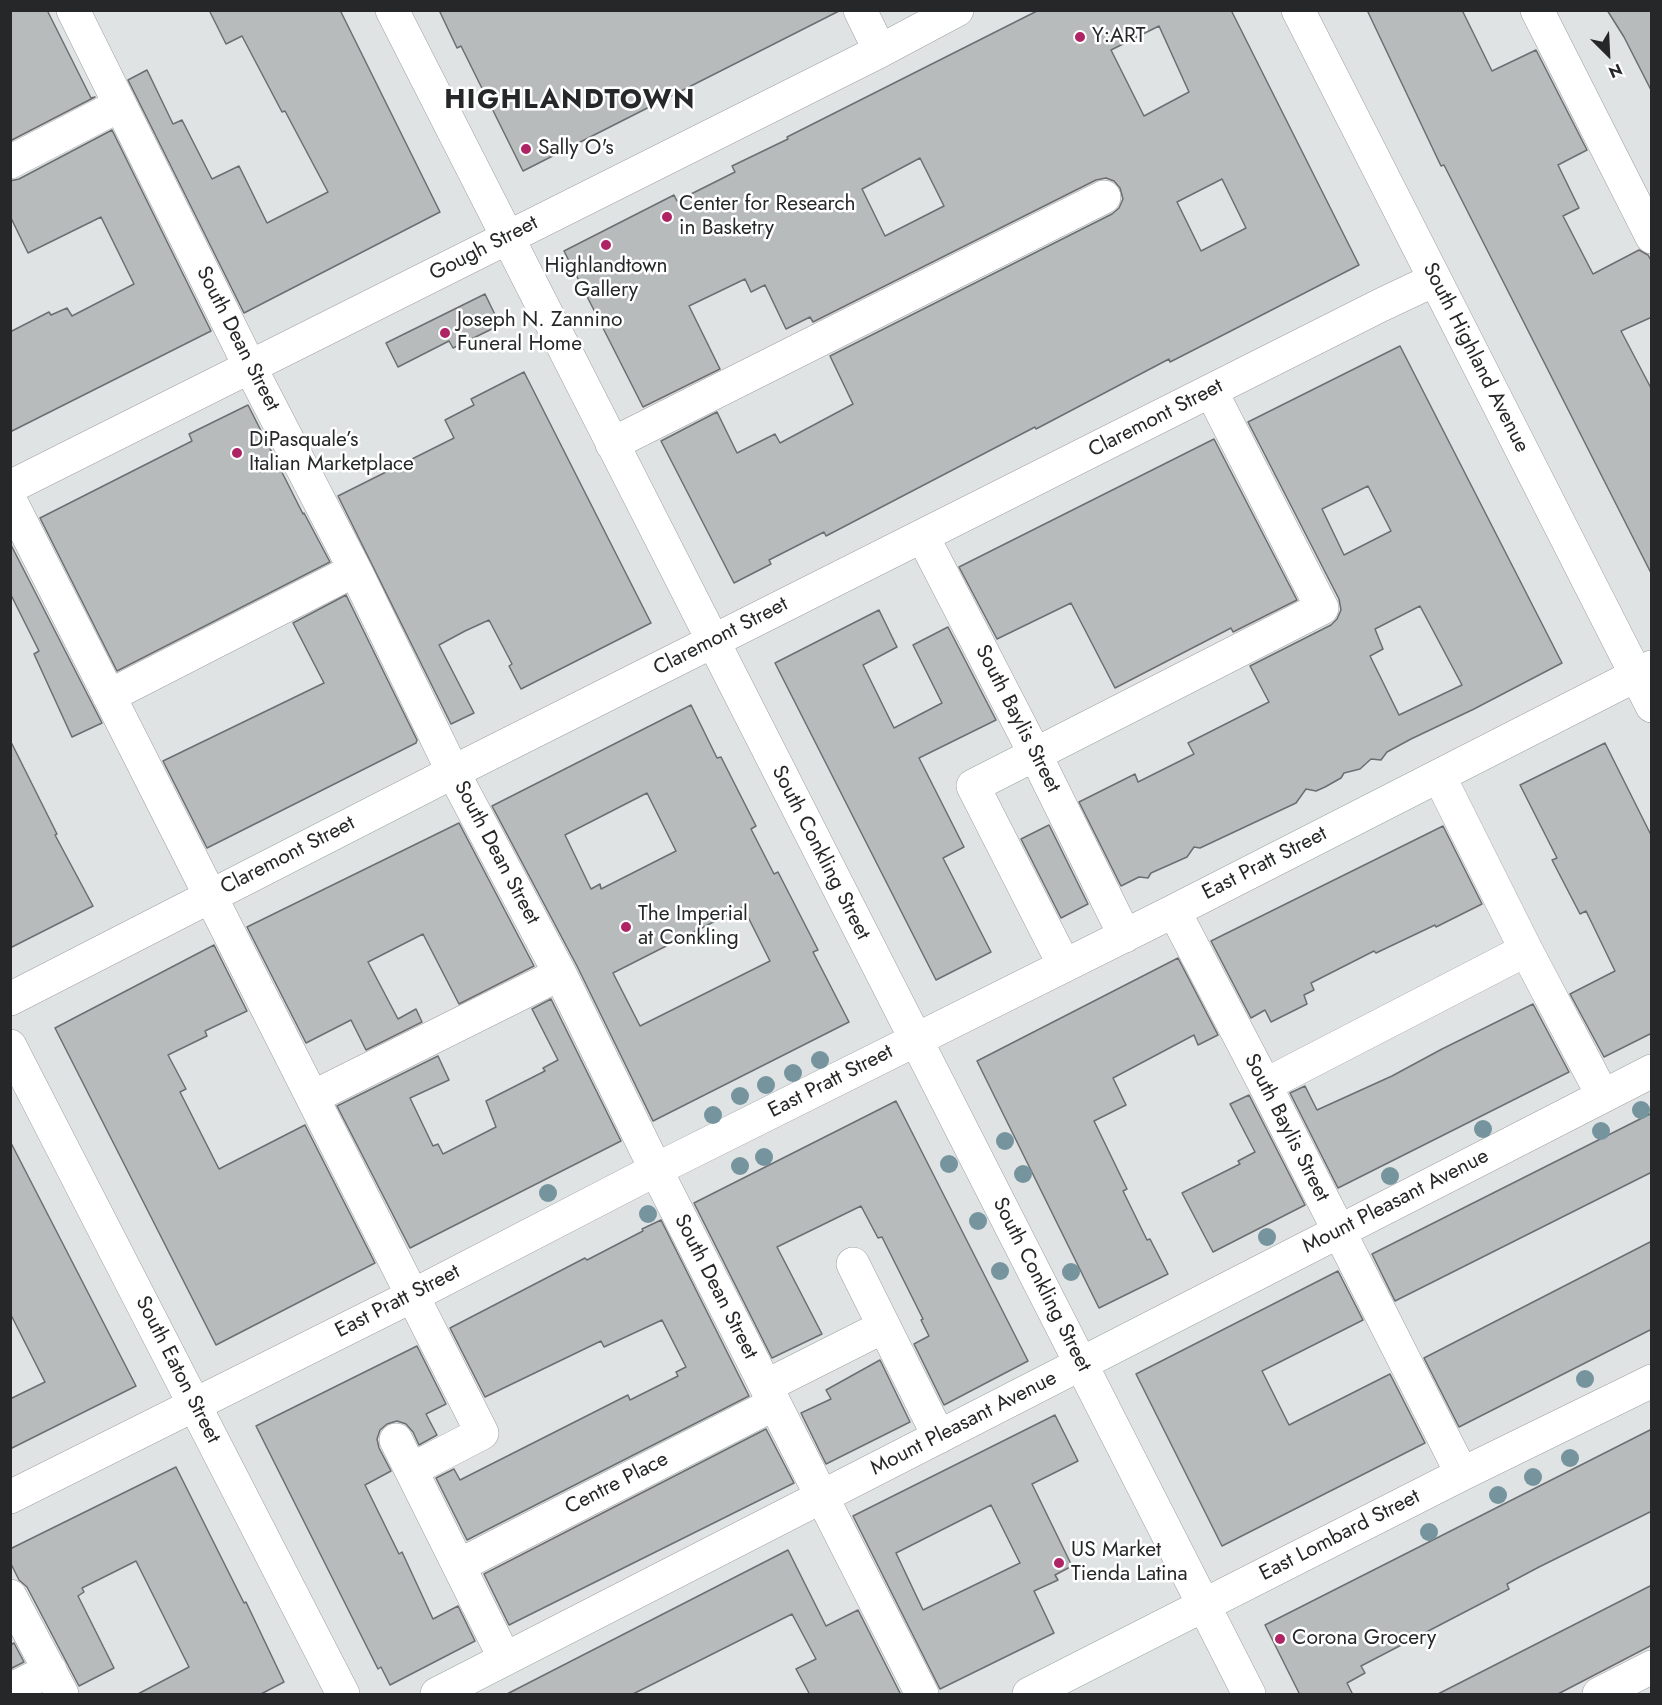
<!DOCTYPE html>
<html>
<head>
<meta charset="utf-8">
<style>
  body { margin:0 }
  #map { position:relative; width:1662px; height:1705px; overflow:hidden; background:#dfe3e4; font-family:Jost,sans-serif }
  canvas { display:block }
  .frame { position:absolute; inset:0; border:12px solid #262728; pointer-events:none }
  .north { position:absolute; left:1578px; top:24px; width:60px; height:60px; -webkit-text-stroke:4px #fff; paint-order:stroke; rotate:156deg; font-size:16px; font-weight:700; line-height:24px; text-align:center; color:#262728 }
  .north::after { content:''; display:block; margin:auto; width:21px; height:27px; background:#262728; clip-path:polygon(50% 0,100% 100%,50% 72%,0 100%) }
</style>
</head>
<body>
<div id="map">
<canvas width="1662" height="1705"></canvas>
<div class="frame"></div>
<div class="north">N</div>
</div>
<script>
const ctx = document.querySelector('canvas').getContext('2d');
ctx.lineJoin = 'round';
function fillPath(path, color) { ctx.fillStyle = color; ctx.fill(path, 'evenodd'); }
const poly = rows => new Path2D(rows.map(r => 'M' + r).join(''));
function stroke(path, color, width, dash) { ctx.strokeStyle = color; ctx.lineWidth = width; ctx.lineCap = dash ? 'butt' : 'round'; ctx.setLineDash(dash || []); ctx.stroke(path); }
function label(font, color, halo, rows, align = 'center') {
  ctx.font = font + ' Jost,sans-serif'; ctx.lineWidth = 5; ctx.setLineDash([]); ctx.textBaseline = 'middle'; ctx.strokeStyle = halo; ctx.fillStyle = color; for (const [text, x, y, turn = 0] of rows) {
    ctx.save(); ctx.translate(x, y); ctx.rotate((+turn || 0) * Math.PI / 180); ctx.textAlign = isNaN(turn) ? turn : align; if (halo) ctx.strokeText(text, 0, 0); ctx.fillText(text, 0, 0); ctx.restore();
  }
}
const building = poly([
  [10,10,47,10,91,98,95,97,10,141,10,10],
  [209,10,340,10,440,212,244,313,128,80,147,70,173,124,182,120,212,179,239,166,267,223,328,192,285,111,282,112,242,36,226,44,209,10],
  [439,10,841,10,523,171,461,46,457,48,439,10],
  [1039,10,1231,10,1359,265,1225,334,1170,362,1169,359,1036,429,1035,427,826,536,824,532,769,560,771,564,734,583,661,441,717,412,737,453,775,434,780,443,853,404,830,356,1112,214,1119,208,1123,199,1120,188,1114,181,1106,178,1096,180,813,322,810,317,786,329,765,285,751,292,745,279,689,306,720,369,643,407,564,251,674,195,677,201,735,172,732,166,788,139,787,137,1039,10],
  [1159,26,1189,92,1144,116,1111,50,1159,26],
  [920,158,944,206,885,236,862,189,920,158],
  [1222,179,1246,228,1201,251,1177,202,1222,179],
  [1367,10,1462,10,1492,71,1536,50,1587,150,1558,165,1579,208,1563,216,1593,274,1639,250,1648,255,1652,262,1652,317,1621,331,1652,390,1652,575,1444,165,1441,166,1367,10],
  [1607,10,1652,10,1652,92,1624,37,1607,10],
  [112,130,211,331,10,432,10,332,49,312,51,315,67,308,72,316,134,284,101,217,28,253,10,216,10,181,19,179,112,130],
  [485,294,500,325,453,348,449,341,398,367,386,343,485,294],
  [1400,346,1562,663,1474,709,1411,739,1387,752,1381,760,1371,759,1360,769,1344,773,1341,778,1325,787,1316,791,1306,789,1296,803,1200,848,1194,847,1187,857,1151,873,1148,878,1139,877,1121,886,1079,802,1135,774,1138,782,1194,754,1188,743,1269,702,1250,666,1331,625,1337,619,1341,610,1339,599,1248,422,1400,346],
  [1368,486,1391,531,1344,555,1322,509,1368,486],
  [1420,606,1462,685,1399,715,1370,656,1383,649,1375,629,1420,606],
  [524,372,651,623,521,689,509,666,512,664,489,620,465,631,439,645,474,713,451,724,338,496,454,438,445,420,474,405,471,399,524,372],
  [248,405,303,514,304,513,330,562,117,671,40,518,192,441,189,434,248,405],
  [1214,439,1297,600,1233,632,1231,628,1115,688,1071,603,997,639,959,567,1214,439],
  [10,543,102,723,72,737,34,654,39,651,10,593,10,543],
  [346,595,417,740,416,743,207,848,163,761,324,683,293,623,346,595],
  [879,610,897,647,863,665,894,728,942,703,913,645,948,627,996,720,919,758,964,847,943,858,991,952,936,980,775,663,879,610],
  [691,705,717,758,721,757,756,826,751,829,774,874,778,872,818,950,813,952,849,1022,653,1121,577,966,492,806,691,705],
  [647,793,676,851,601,889,600,884,591,889,565,835,647,793],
  [743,907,770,961,640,1026,613,973,743,907],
  [10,740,57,834,55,835,93,906,10,948,10,740],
  [1605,743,1652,837,1652,1033,1604,1057,1570,994,1615,971,1586,911,1580,914,1552,860,1557,858,1520,785,1605,743],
  [459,823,534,966,459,1004,423,934,368,962,398,1019,416,1009,422,1022,366,1050,351,1020,306,1043,247,927,459,823],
  [1049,825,1088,904,1061,918,1021,839,1049,825],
  [1443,826,1482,904,1436,927,1435,925,1376,953,1374,951,1311,983,1314,990,1304,995,1307,1004,1271,1022,1265,1010,1251,1018,1211,941,1443,826],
  [214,945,247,1011,205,1031,207,1036,168,1055,186,1089,180,1092,219,1169,305,1125,375,1263,216,1345,55,1028,214,945],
  [1178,958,1218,1035,1198,1045,1194,1035,1113,1078,1126,1105,1094,1121,1127,1189,1123,1191,1147,1240,1150,1239,1168,1274,1099,1308,977,1061,1178,958],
  [551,999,621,1141,410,1248,337,1106,438,1056,449,1080,410,1098,433,1146,438,1144,443,1154,496,1127,486,1101,545,1071,543,1068,558,1060,532,1009,551,999],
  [1533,1004,1569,1072,1338,1188,1290,1093,1305,1086,1317,1110,1392,1076,1442,1049,1533,1004],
  [1249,1095,1305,1205,1213,1252,1182,1193,1240,1164,1238,1161,1255,1152,1230,1104,1249,1095],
  [896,1101,1028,1361,944,1405,914,1344,929,1336,921,1320,923,1319,882,1237,878,1238,861,1206,777,1247,822,1334,772,1358,694,1203,896,1101],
  [1652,1113,1652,1172,1395,1301,1372,1254,1652,1113],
  [10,1141,136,1386,10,1449,10,1399,45,1382,10,1313,10,1141],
  [661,1220,749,1396,467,1540,436,1478,454,1469,460,1480,628,1395,630,1400,678,1376,676,1372,686,1367,662,1320,604,1347,601,1341,485,1397,450,1328,585,1258,587,1260,643,1231,642,1229,661,1220],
  [1652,1241,1652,1329,1459,1427,1424,1358,1652,1241],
  [1338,1271,1363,1320,1262,1371,1289,1425,1390,1374,1425,1443,1222,1546,1136,1374,1338,1271],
  [417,1346,446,1404,426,1414,437,1435,419,1445,413,1432,406,1424,397,1421,387,1424,380,1430,377,1439,379,1448,391,1471,365,1485,399,1554,402,1552,433,1619,458,1606,475,1641,390,1685,381,1667,378,1669,256,1426,417,1346],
  [880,1360,910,1422,826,1464,801,1413,831,1399,826,1390,880,1360],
  [1055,1415,1078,1461,1032,1484,1072,1566,1055,1575,1058,1580,1034,1591,1054,1633,940,1689,853,1516,1055,1415],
  [991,1505,1020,1563,923,1610,896,1553,991,1505],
  [766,1429,794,1483,509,1625,484,1574,766,1429],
  [1652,1429,1652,1511,1539,1567,1507,1584,1509,1589,1361,1666,1365,1673,1347,1683,1353,1695,1300,1695,1265,1625,1652,1429],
  [176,1467,244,1603,246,1602,284,1682,259,1695,136,1695,189,1667,136,1561,82,1588,84,1592,78,1596,114,1668,79,1686,27,1587,19,1580,10,1562,10,1549,176,1467],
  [788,1550,826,1626,858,1610,901,1695,810,1695,796,1669,816,1659,792,1614,631,1695,505,1695,788,1550],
  [1652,1585,1652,1645,1556,1695,1436,1695,1652,1585],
  [14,1643,24,1662,10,1669,10,1645,14,1643]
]);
fillPath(building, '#b7bbbc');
stroke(building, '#6c6f71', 1.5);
const minor = poly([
  [73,10,250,367,355,570,453,772,560,974,656,1170,922,1694],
  [392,10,1249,1694],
  [860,10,880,51],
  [1537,10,1652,237],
  [10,162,120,105],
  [612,444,1104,197],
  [10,487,880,51,957,10],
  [10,500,482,1433,411,1470],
  [923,537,1035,754,1125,936],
  [109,696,355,570],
  [1439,776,1526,950,1603,1096],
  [1174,911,1265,1085,1462,1474],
  [1064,965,973,786,1322,608,1211,391],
  [10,999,453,772,1381,305,1434,280],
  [10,1046,343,1694],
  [1265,1085,1526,950],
  [313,1097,560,974],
  [853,1264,939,1437],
  [766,1386,883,1327],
  [396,1440,505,1659],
  [10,1497,412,1296,663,1166,1174,911,1652,667],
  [460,1565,774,1404],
  [10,1596,62,1694],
  [10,1690,50,1670],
  [437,1694,1652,1071],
  [1029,1694,1462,1474,1652,1381],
  [1599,1694,1652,1667]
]);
const major = poly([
  [1298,10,1652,706]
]);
stroke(minor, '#9da1a2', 34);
stroke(major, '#9da1a2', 34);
stroke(minor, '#fff', 33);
stroke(major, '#fff', 33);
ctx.fillStyle = '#76949d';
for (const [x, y] of [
  [820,1060],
  [793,1073],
  [766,1085],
  [740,1096],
  [1641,1110],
  [713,1115],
  [1483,1129],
  [1601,1131],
  [1005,1141],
  [764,1157],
  [949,1164],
  [740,1166],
  [1023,1174],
  [1390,1176],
  [548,1193],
  [648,1214],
  [978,1221],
  [1267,1237],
  [1000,1271],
  [1071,1272],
  [1585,1379],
  [1570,1458],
  [1533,1477],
  [1498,1495],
  [1429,1532]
]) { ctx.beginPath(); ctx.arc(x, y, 9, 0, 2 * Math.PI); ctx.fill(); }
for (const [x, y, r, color] of [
  [1080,37,6,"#ae2464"],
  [526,149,6,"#ae2464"],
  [667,217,6,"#ae2464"],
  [606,245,6,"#ae2464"],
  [445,333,6,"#ae2464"],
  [237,453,6,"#ae2464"],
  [626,927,6,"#ae2464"],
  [1059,1563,6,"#ae2464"],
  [1280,1639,6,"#ae2464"]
]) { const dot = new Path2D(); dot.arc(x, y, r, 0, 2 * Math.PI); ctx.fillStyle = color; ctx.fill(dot); stroke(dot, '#fff', 2); }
label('21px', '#262728', '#fff', [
  ["Y:ART",1092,37],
  ["Sally O's",538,149],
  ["Center for Research",679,205],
  ["in Basketry",679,229],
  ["Highlandtown",606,267,"center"],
  ["Gallery",606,291,"center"],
  ["Joseph N. Zannino",457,321],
  ["Funeral Home",457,345],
  ["DiPasquale’s",249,441],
  ["Italian Marketplace",249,465],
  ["The Imperial",638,915],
  ["at Conkling",638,939],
  ["US Market",1071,1551],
  ["Tienda Latina",1071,1575],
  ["Corona Grocery",1292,1639]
], 'left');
label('21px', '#262728', '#fff', [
  ["Gough Street",484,249,-27],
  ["South Dean Street",237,339,63],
  ["South Highland Avenue",1475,358,63],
  ["Claremont Street",1156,419,-27],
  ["Claremont Street",721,637,-27],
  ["South Baylis Street",1017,719,63],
  ["South Dean Street",496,853,62],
  ["South Conkling Street",820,853,63],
  ["Claremont Street",288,856,-27],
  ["East Pratt Street",1265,864,-27],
  ["East Pratt Street",831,1082,-27],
  ["South Baylis Street",1286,1128,63],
  ["Mount Pleasant Avenue",1396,1202,-27],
  ["South Conkling Street",1041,1285,63],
  ["South Dean Street",715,1287,63],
  ["East Pratt Street",398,1302,-27],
  ["South Eaton Street",177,1370,63],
  ["Mount Pleasant Avenue",964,1424,-27],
  ["Centre Place",617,1484,-27],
  ["East Lombard Street",1340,1536,-27]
]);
ctx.letterSpacing = '1.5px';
label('bold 27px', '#262728', '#fff', [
  ["HIGHLANDTOWN",570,101]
]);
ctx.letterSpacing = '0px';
</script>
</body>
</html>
